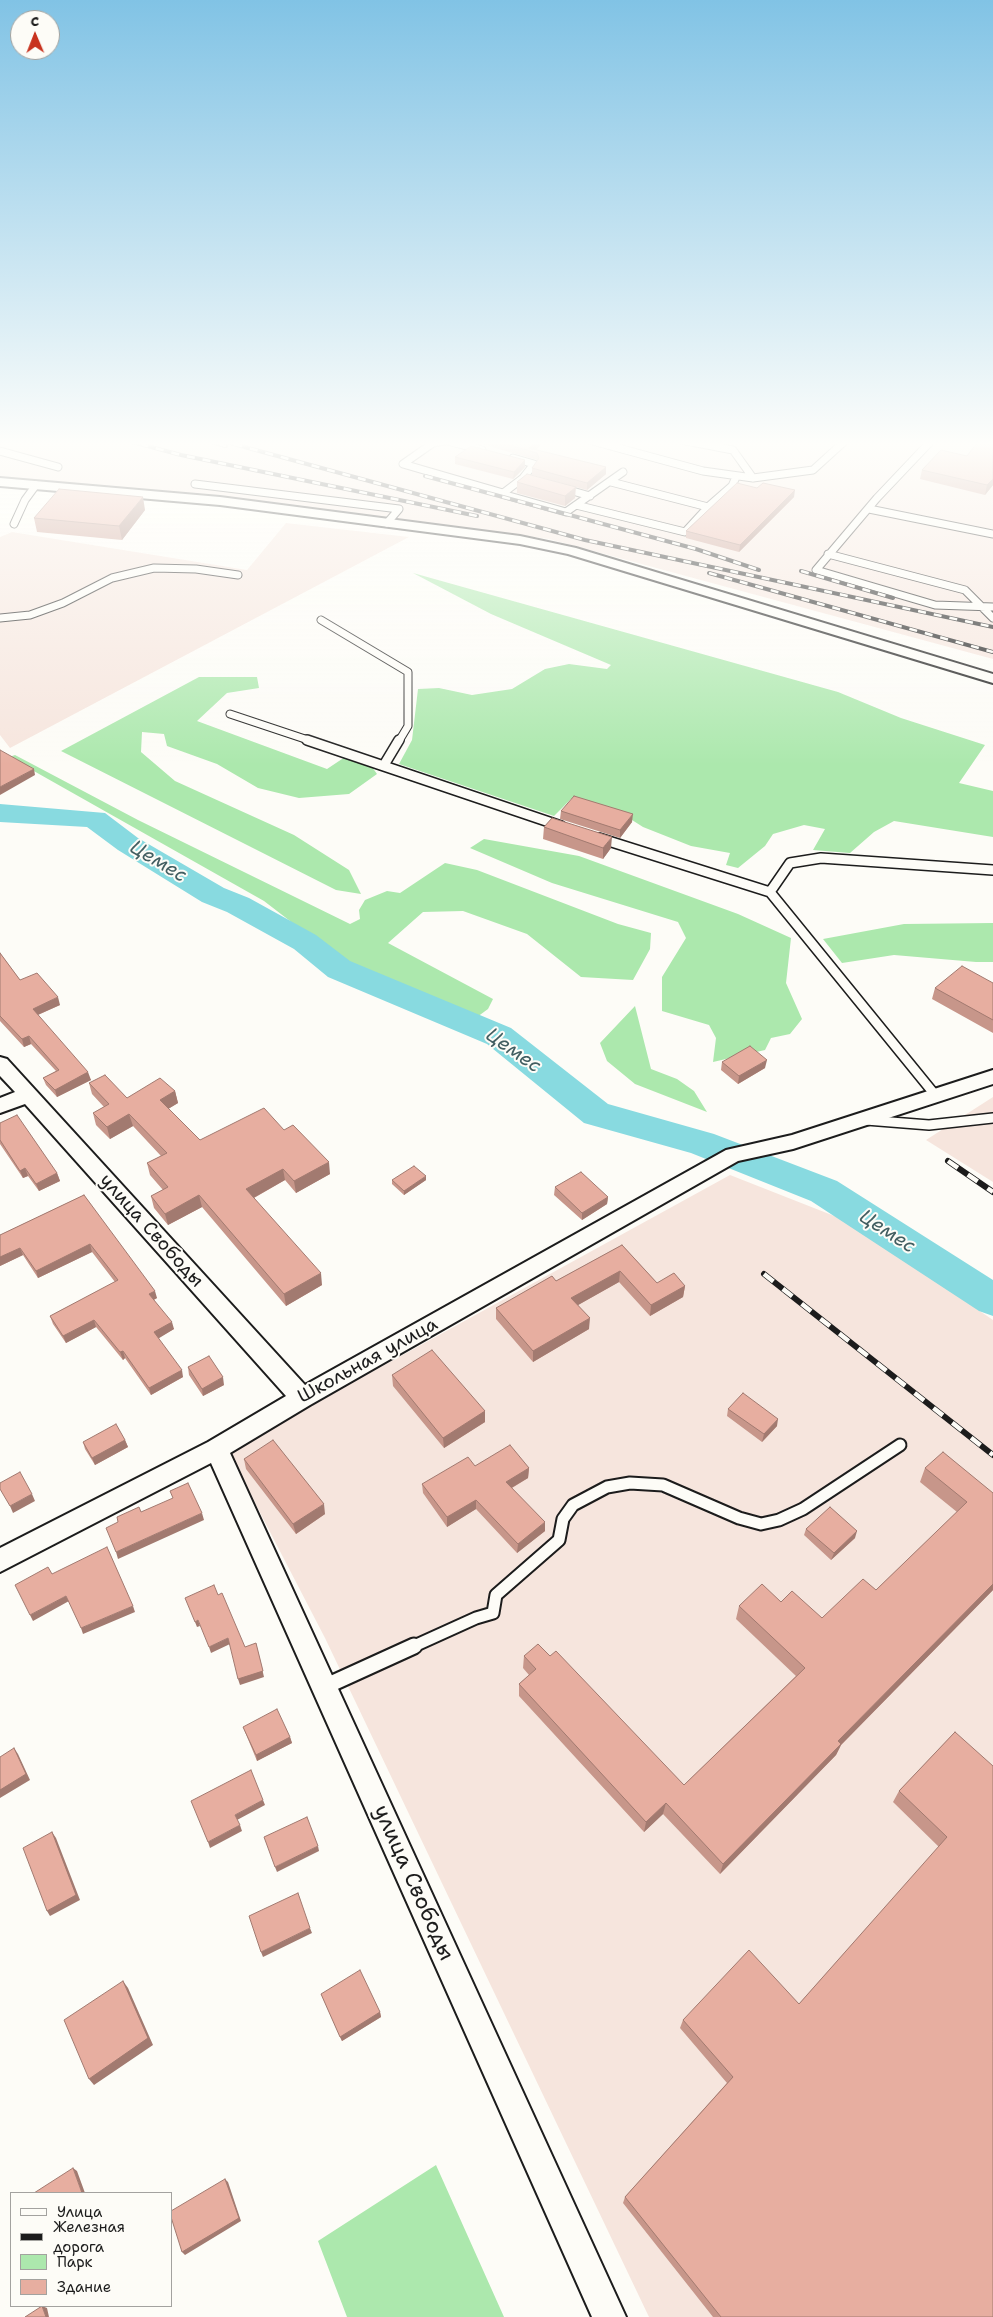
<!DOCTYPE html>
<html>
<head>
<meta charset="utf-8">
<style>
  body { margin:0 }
  #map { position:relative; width:993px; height:2317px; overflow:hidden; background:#fdfcf7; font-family:"Shantell Sans",sans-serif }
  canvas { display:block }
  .legend { position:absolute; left:10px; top:2192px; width:162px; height:115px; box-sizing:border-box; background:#fdfcf7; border:1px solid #a3a29f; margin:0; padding:6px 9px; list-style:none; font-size:15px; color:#1c1c1c }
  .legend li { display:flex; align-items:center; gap:10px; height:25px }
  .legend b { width:25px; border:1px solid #a3a29f }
  .north { position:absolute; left:10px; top:10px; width:50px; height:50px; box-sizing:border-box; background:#fdfcf7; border:1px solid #a3a29f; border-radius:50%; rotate:359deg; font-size:14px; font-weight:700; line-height:20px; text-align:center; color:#1c1c1c }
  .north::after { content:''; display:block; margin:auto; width:18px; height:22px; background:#c8321e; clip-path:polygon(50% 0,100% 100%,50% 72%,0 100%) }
</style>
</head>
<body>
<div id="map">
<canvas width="993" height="2317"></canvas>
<ul class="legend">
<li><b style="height:6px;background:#fdfcf7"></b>Улица</li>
<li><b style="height:6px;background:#1c1c1c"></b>Железная дорога</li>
<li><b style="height:14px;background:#ace8ad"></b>Парк</li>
<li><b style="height:14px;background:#e7aea0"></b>Здание</li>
</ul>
<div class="north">С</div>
</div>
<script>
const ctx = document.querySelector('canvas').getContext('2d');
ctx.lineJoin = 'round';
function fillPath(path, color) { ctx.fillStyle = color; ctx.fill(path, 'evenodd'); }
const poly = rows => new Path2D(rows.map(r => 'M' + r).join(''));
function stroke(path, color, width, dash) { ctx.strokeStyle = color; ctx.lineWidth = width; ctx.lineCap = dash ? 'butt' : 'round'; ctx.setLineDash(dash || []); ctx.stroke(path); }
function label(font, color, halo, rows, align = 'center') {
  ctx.font = font + ' "Shantell Sans",sans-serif'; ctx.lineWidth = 4; ctx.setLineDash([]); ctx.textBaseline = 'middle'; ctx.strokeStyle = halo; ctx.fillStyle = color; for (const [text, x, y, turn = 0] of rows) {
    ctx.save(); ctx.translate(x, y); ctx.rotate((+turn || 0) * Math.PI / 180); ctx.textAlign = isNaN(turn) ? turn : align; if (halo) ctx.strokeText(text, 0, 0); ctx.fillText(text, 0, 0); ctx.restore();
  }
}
fillPath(poly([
  [0,440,993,440,993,659,549,539,193,494,0,477],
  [286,523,409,537,10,748,0,735,0,537,12,532,247,570],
  [993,1097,993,1182,926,1140],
  [730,1175,847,1221,993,1320,993,2317,649,2317,325,1638,228,1451]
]), '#f6e5dd');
fillPath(poly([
  [413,573,838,692,901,718,985,745,959,783,993,791,993,837,894,821,874,832,850,853,813,850,825,829,804,825,773,834,765,846,738,868,726,865,730,853,691,846,643,827,621,813,571,799,554,816,399,764,412,740,418,689,439,688,472,695,512,689,545,669,569,664,607,669,611,665,491,614],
  [199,677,257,677,259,688,227,693,197,721,327,769,345,757,372,767,377,774,349,794,299,798,258,788,217,764,167,746,164,734,142,732,141,752,175,781,294,835,349,870,361,894,336,890,61,751],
  [15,755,138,820,350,924,360,919,359,910,365,900,387,891,400,893,445,863,477,870,618,924,651,933,650,949,633,980,581,977,527,934,463,911,423,912,388,943,493,999,488,1009,473,1020,346,964,264,901,9,757],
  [484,839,579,856,738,914,791,938,786,983,802,1019,790,1034,771,1038,765,1050,713,1062,716,1038,709,1025,662,1011,662,977,686,938,678,922,552,883,470,848],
  [993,923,993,962,976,962,894,955,842,963,823,939,904,924],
  [635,1006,651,1069,677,1079,694,1091,707,1112,635,1084,607,1061,600,1043],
  [436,2165,504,2317,347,2317,318,2241]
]), '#ace8ad');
fillPath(poly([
  [0,804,105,813,138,838,224,888,249,898,316,935,350,961,511,1028,608,1104,714,1134,837,1181,993,1280,993,1316,979,1311,811,1201,691,1153,584,1123,487,1044,328,977,294,949,227,912,202,902,118,850,87,827,0,822,0,804]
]), '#88dae0');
const laneFar3 = poly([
  [448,440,433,443,403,464,503,493],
  [589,440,703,471,753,478,813,470,846,440],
  [681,440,733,450,753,478],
  [932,440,877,498,816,570,935,605,993,607],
  [448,441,482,450],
  [0,451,58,467],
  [513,458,534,464,523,478,502,494,566,512,623,472],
  [611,482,708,507],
  [195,484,399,509,387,523],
  [562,488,590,496],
  [576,505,685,532,708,507,732,486,736,477],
  [869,509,993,534],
  [14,524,25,500,36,485],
  [828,554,965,590,993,618],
  [0,618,30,615,63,603,112,578,154,568,196,569,238,575],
  [321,620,408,672,408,726,399,741],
  [230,714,311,741]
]);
const laneFar2 = poly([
  [307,740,561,826],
  [384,765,399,740],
  [599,838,770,892],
  [936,1096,770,892,790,863,821,858,993,870],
  [866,1120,929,1125,993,1118]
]);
const laneFar1 = poly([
  [412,1647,476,1618,493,1613,496,1595,559,1540,563,1519,573,1505,607,1487,630,1483,663,1485,739,1518,761,1524,779,1520,803,1509,900,1445]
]);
const lane = poly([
  [324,1687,414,1646]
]);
const street = poly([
  [0,478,220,497,520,536,576,548,993,674,993,683,568,554,520,544,220,505,0,486,0,478],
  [0,1057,7,1059,305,1385,726,1150,792,1135,993,1070,993,1084,793,1149,738,1161,310,1405,230,1453,626,2317,592,2317,211,1463,0,1572,0,1548,208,1442,286,1396,25,1104,0,1113,0,1098,15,1092,0,1076,0,1057]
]);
stroke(laneFar3, '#1c1c1c', 9);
stroke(laneFar2, '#1c1c1c', 12);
stroke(laneFar1, '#1c1c1c', 15);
stroke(lane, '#1c1c1c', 19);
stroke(street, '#1c1c1c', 4);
stroke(laneFar3, '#fdfcf7', 7);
stroke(laneFar2, '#fdfcf7', 9);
stroke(laneFar1, '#fdfcf7', 11);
stroke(lane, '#fdfcf7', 15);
fillPath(street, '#fdfcf7');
const railFar1 = poly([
  [125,440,181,455,477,516],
  [204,440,226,446],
  [219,440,585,540,993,627],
  [425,476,696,549,759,570],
  [801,571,893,598],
  [709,573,993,652]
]);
const rail = poly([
  [948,1161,993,1192],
  [764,1274,993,1455]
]);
stroke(railFar1, '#1c1c1c', 4);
stroke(rail, '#1c1c1c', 6);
stroke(railFar1, '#fdfcf7', 2.5, [8]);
stroke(rail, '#fdfcf7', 4.5, [12]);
fillPath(poly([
  [482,440,540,440,540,446,536,450,606,474,587,490,532,475,532,468,538,461,537,460,482,444],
  [882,440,902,440,898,444],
  [455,457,525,460,525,467,513,479,455,464],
  [922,470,993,485,985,495,920,479],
  [517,482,575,498,565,506,517,493],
  [794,497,739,552,686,538,686,531],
  [145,510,122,540,37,532,34,518],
  [561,811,632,822,620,838,560,819],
  [544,827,611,848,603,859,543,839],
  [0,953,20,980,60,1005,38,1015,91,1080,57,1097,46,1085,43,1078,56,1071,31,1044,24,1047,0,1021],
  [993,983,993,1033,932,999,935,988],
  [722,1062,765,1068,738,1084,721,1070],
  [89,1083,127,1098,175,1091,178,1103,168,1109,200,1140,284,1130,330,1174,296,1193,285,1180,254,1198,322,1285,286,1306,202,1207,168,1225,154,1208,151,1196,163,1190,150,1175,147,1163,161,1156,133,1126,110,1139,96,1125,93,1113,104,1107,92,1094],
  [0,1123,57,1173,60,1181,39,1191,28,1176,23,1178,0,1144],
  [392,1180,426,1180,404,1195,392,1184],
  [555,1187,608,1197,607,1204,582,1220,554,1195],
  [84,1195,157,1298,154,1300,174,1329,158,1338,183,1377,151,1395,125,1358,123,1360,96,1327,66,1343,53,1324,50,1316,115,1282,92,1252,38,1278,23,1255,0,1266,0,1235],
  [622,1245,657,1283,685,1286,683,1297,650,1316,619,1282,578,1305,589,1329,533,1362,496,1319,496,1308,556,1281],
  [188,1367,224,1385,203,1396,189,1375],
  [392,1375,485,1411,485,1422,444,1448,393,1386],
  [728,1409,777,1426,762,1442,727,1416],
  [125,1440,128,1447,95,1465,85,1449,83,1442],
  [244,1459,325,1514,296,1534,246,1469],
  [475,1466,529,1468,528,1478,512,1488,545,1531,517,1553,476,1509,447,1527,423,1493,422,1484],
  [925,1468,993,1493,993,1590,841,1745,836,1755,720,1874,663,1814,644,1832,519,1696,519,1684,529,1675,523,1668,524,1656,550,1656,684,1785,796,1676,736,1619,739,1606,781,1602,822,1618,876,1590,957,1512,920,1482],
  [806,1529,855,1538,831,1560,804,1535],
  [243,1727,290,1737,292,1743,257,1761],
  [955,1732,993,2317,713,2317,623,2203,625,2197,727,2083,680,2028,683,2020,799,2004,939,1847,893,1802,899,1791],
  [321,1994,380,2012,381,2017,342,2041]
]), '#c7968a');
fillPath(poly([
  [539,440,540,440,540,446,533,452,529,448],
  [525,460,525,467,513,479,514,472],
  [606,467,606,474,587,490,587,483],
  [993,479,993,485,985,495,987,485],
  [576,487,575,498,565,506,565,496],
  [795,490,794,497,739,552,740,545],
  [143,497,145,510,122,540,119,526],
  [34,769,35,775,0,795,0,787],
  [633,814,632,822,620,838,620,830],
  [612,837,611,848,603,859,603,848],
  [58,997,60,1005,35,1016,33,1009],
  [29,1036,31,1044,24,1047,22,1039],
  [767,1060,765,1068,738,1084,739,1076],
  [88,1072,91,1080,57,1097,55,1090],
  [175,1091,178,1103,163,1112,160,1100],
  [129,1114,133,1126,110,1139,107,1127],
  [329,1162,330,1174,296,1193,294,1181],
  [25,1168,28,1176,23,1178,20,1171],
  [283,1169,285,1180,248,1201,246,1189],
  [57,1173,60,1181,39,1191,36,1184],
  [426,1176,426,1180,404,1195,404,1191],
  [199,1195,202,1207,168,1225,165,1214],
  [608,1197,607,1204,582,1220,582,1213],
  [90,1244,92,1252,38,1278,36,1271],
  [20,1248,23,1255,0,1266,0,1257],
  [620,1271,619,1282,571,1309,571,1298],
  [321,1273,322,1285,286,1306,284,1294],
  [685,1286,683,1297,650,1316,651,1305],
  [155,1291,157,1298,151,1301,149,1294],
  [590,1318,589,1329,533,1362,533,1351],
  [94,1320,96,1327,66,1343,63,1336],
  [172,1322,174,1329,156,1340,154,1332],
  [123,1351,125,1358,123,1360,120,1352],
  [182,1370,183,1377,151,1395,149,1388],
  [223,1377,224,1385,203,1396,202,1389],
  [485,1411,485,1422,444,1448,443,1438],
  [778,1419,777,1426,762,1442,764,1434],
  [125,1440,128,1447,95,1465,92,1458],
  [529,1468,528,1478,506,1491,506,1482],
  [32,1494,35,1501,13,1513,10,1506],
  [476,1500,476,1509,447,1527,447,1517],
  [324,1504,325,1514,296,1534,293,1524],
  [202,1513,204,1520,118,1559,116,1552],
  [545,1522,545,1531,517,1553,518,1544],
  [857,1531,855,1538,831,1560,834,1553],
  [993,1584,993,1590,841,1745,836,1755,720,1874,723,1864,838,1741],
  [66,1596,69,1601,33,1621,30,1615],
  [133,1606,135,1612,83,1634,81,1628],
  [198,1620,200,1626,197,1627,195,1622],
  [228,1638,230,1644,211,1653,209,1647],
  [256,1643,264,1677,240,1685,238,1679],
  [290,1737,292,1743,257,1761,256,1755],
  [14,1748,18,1754,30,1780,0,1798,0,1790],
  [263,1800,265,1805,237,1820,235,1815],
  [666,1803,663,1814,644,1832,646,1822],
  [240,1825,242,1831,210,1848,208,1842],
  [52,1832,56,1838,80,1900,50,1916,47,1911],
  [318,1846,319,1851,277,1872,275,1867],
  [310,1928,312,1933,263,1957,261,1952],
  [123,1981,128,1988,153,2045,94,2085,89,2079],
  [380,2012,381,2017,342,2041,340,2037],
  [73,2168,77,2171,85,2193,82,2193],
  [225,2179,228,2182,241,2221,185,2255,182,2252],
  [42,2306,47,2308,49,2317,46,2317]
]), '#a27a70');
const building = poly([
  [491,440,539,440,529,448,606,467,587,483,532,468,539,458,537,453,491,440],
  [979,440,993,440,993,479,987,485,922,470,941,450,967,456,979,440],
  [471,446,525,460,514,472,455,457,471,446],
  [527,474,576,487,565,496,517,482,527,474],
  [737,483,757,488,763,483,795,490,740,545,686,531,737,483],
  [59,489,143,497,119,526,34,518,59,489],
  [0,750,34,769,0,787,0,750],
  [574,796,633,814,620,830,561,811,574,796],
  [552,818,612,837,603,848,544,827,552,818],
  [0,953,20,980,37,973,58,997,33,1009,88,1072,55,1090,43,1078,59,1070,29,1036,22,1039,0,1016,0,953],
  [962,966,993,983,993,1020,935,988,962,966],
  [750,1046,767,1060,739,1076,722,1062,750,1046],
  [105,1075,127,1098,160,1078,175,1091,160,1100,200,1140,264,1108,284,1130,293,1125,329,1162,294,1181,283,1169,246,1189,321,1273,284,1294,199,1195,165,1214,151,1196,168,1187,147,1163,167,1153,129,1114,107,1127,93,1113,109,1104,89,1083,105,1075],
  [17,1115,57,1173,36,1184,25,1168,20,1171,0,1140,0,1123,17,1115],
  [414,1166,426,1176,404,1191,392,1180,414,1166],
  [581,1172,608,1197,582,1213,555,1187,581,1172],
  [84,1195,155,1291,149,1294,172,1322,154,1332,182,1370,149,1388,123,1351,120,1352,94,1320,63,1336,50,1316,118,1280,90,1244,36,1271,20,1248,0,1257,0,1235,84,1195],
  [622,1245,657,1283,674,1273,685,1286,651,1305,620,1271,571,1298,590,1318,533,1351,496,1308,552,1276,556,1281,622,1245],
  [432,1350,485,1411,443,1438,392,1375,432,1350],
  [209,1356,223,1377,202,1389,188,1367,209,1356],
  [743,1393,778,1419,764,1434,728,1409,743,1393],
  [116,1424,125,1440,92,1458,83,1442,116,1424],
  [273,1440,324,1504,293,1524,244,1459,273,1440],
  [510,1445,529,1468,506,1482,545,1522,518,1544,476,1500,447,1517,422,1484,468,1457,475,1466,510,1445],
  [943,1452,993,1493,993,1584,838,1741,841,1744,723,1864,666,1803,646,1822,519,1684,536,1669,524,1656,538,1644,550,1656,556,1651,684,1785,805,1668,739,1606,762,1584,781,1602,792,1591,822,1618,863,1579,876,1590,967,1502,925,1468,943,1452],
  [20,1472,32,1494,10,1506,0,1489,0,1483,20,1472],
  [188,1483,202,1513,116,1552,106,1528,118,1522,117,1517,139,1507,141,1512,173,1498,170,1491,188,1483],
  [830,1507,857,1531,834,1553,806,1529,830,1507],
  [107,1547,133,1606,81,1628,66,1596,30,1615,15,1585,48,1567,52,1574,107,1547],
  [214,1585,218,1595,222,1593,245,1647,256,1643,263,1671,238,1679,228,1638,209,1647,198,1620,195,1622,185,1598,214,1585],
  [277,1709,290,1737,256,1755,243,1727,277,1709],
  [955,1732,993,1766,993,2317,721,2317,625,2197,733,2077,683,2020,749,1950,799,2004,947,1837,899,1791,955,1732],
  [14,1748,26,1774,0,1790,0,1757,14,1748],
  [251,1770,263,1800,235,1815,240,1825,208,1842,191,1801,251,1770],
  [307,1817,318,1846,275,1867,264,1837,307,1817],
  [52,1832,76,1895,47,1911,23,1848,52,1832],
  [298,1893,310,1928,261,1952,249,1916,298,1893],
  [360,1970,380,2012,340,2037,321,1994,360,1970],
  [123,1981,148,2038,89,2079,64,2020,123,1981],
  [73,2168,82,2193,34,2193,73,2168],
  [225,2179,239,2218,182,2252,171,2217,171,2211,225,2179],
  [42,2306,46,2317,25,2317,42,2306]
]);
fillPath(building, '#e7aea0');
stroke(building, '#a27a70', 1);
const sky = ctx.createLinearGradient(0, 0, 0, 765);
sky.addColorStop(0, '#81c3e5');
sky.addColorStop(0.58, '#fefefb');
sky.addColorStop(1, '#fefefb00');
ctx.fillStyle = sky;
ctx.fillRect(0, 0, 993, 765);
label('19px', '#1c1c1c', '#fdfcf7', [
  ["улица Свободы",151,1231,48],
  ["Школьная улица",368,1361,-29]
]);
label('italic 20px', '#425e61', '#fdfcf7', [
  ["Цемес",158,862,31],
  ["Цемес",513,1051,35],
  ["Цемес",887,1232,33]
]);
label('22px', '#1c1c1c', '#fdfcf7', [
  ["улица Свободы",413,1883,66]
]);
</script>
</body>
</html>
